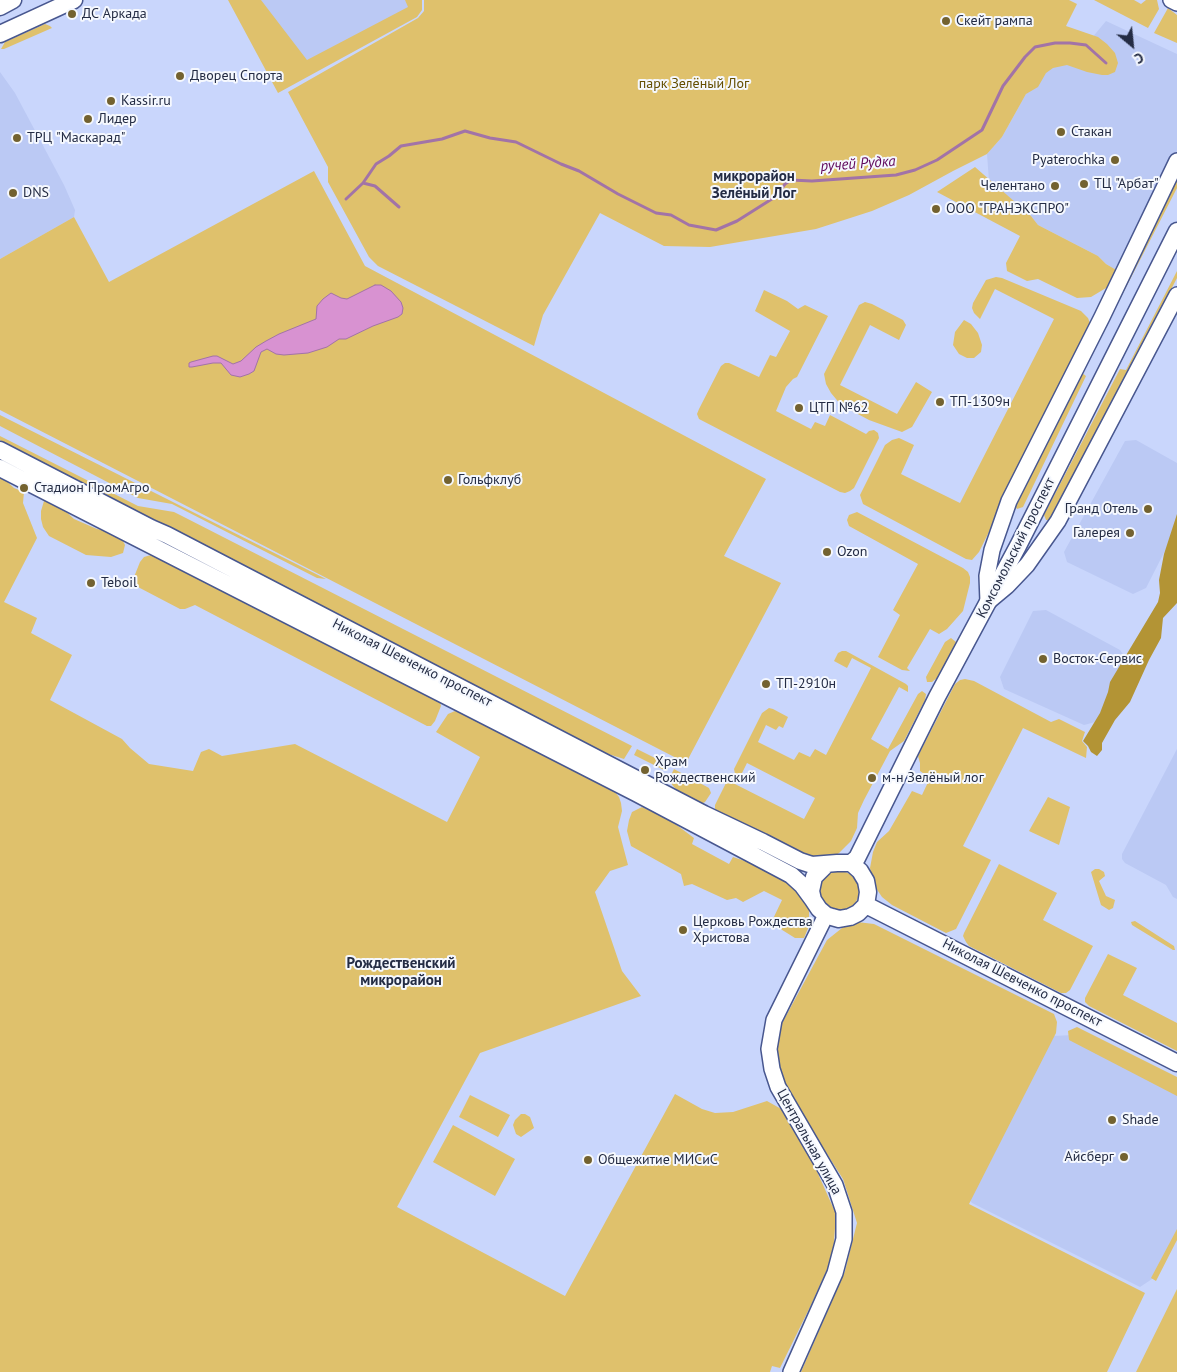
<!DOCTYPE html>
<html>
<head>
<meta charset="utf-8">
<style>
  body { margin:0 }
  #map { position:relative; width:1177px; height:1372px; overflow:hidden; background:#c9d6fc; font-family:"PT Sans",sans-serif }
  canvas { display:block }
  .north { position:absolute; left:1107px; top:20px; width:50px; height:50px; -webkit-text-stroke:4px #f5f8fe; paint-order:stroke; rotate:152deg; font-size:14px; font-weight:700; line-height:20px; text-align:center; color:#242c44 }
  .north::after { content:''; display:block; margin:auto; width:18px; height:22px; background:#242c44; clip-path:polygon(50% 0,100% 100%,50% 72%,0 100%) }
</style>
</head>
<body>
<div id="map">
<canvas width="1177" height="1372"></canvas>
<div class="north">С</div>
</div>
<script>
const ctx = document.querySelector('canvas').getContext('2d');
ctx.lineJoin = 'round';
function fillPath(path, color) { ctx.fillStyle = color; ctx.fill(path, 'evenodd'); }
const poly = rows => new Path2D(rows.map(r => 'M' + r).join(''));
function stroke(path, color, width, dash) { ctx.strokeStyle = color; ctx.lineWidth = width; ctx.lineCap = dash ? 'butt' : 'round'; ctx.setLineDash(dash || []); ctx.stroke(path); }
function label(font, color, halo, rows, align = 'center') {
  ctx.font = font + ' "PT Sans",sans-serif'; ctx.lineWidth = 4; ctx.setLineDash([]); ctx.textBaseline = 'middle'; ctx.strokeStyle = halo; ctx.fillStyle = color; for (const [text, x, y, turn = 0] of rows) {
    ctx.save(); ctx.translate(x, y); ctx.rotate((+turn || 0) * Math.PI / 180); ctx.textAlign = isNaN(turn) ? turn : align; if (halo) ctx.strokeText(text, 0, 0); ctx.fillText(text, 0, 0); ctx.restore();
  }
}
fillPath(poly([
  [257,0,411,0,415,7,306,65],
  [1106,21,1177,54,1177,151,1130,245,1118,271,1106,264,1098,256,1038,225,1031,216,989,181,987,154,1002,137,1026,94,1047,65,1076,57],
  [0,72,15,93,64,185,75,210,74,217,0,259],
  [1136,440,1177,463,1177,527,1146,588,1133,594,1067,562,1064,552,1125,441],
  [1046,610,1120,650,1127,660,1099,721,1084,725,1004,689,1000,677,1033,611],
  [1177,749,1177,899,1173,897,1166,885,1125,863,1122,859,1122,854],
  [1074,1035,1177,1088,1177,1234,1155,1277,1140,1287,972,1203,967,1197,1052,1036]
]), '#bbc9f4');
fillPath(poly([
  [228,0,261,0,307,60,408,7,405,0,422,0,422,10,417,17,278,93],
  [424,0,1069,0,1077,4,1066,26,1098,37,1107,44,1115,53,1118,63,1115,72,1108,75,1102,75,1087,72,1067,65,1053,68,1046,73,1038,87,1026,94,1002,137,987,154,953,171,909,195,872,211,816,229,710,247,664,246,600,213,543,315,534,346,378,266,369,257,328,182,328,167,288,92,418,18,424,11],
  [1094,0,1134,0,1141,4,1146,0,1157,0,1159,9,1148,28],
  [1168,8,1177,15,1177,43,1154,33],
  [45,24,50,26,52,28,4,49,1,49,5,42],
  [975,167,1031,216,1038,225,1098,256,1106,264,1118,271,1111,285,1091,297,1077,298,1038,279,1027,281,1007,271,1006,263,1020,236,937,192],
  [314,171,365,266,766,479,724,556,781,583,686,763,0,410,0,259,74,217,109,282],
  [1177,180,1177,188,1082,373,1086,376,1023,507,1017,509,1015,506,1097,339],
  [1177,271,1177,278,1052,518,1049,520,1046,520,1044,515,1120,369,1126,370],
  [996,277,1002,278,1081,311,1088,318,1090,323,1089,330,979,552,972,560,966,559,863,504,860,495,885,445,892,440,899,438,914,445,901,474,960,503,1054,319,995,289,980,319,974,313,972,308,973,303,986,280],
  [764,290,787,301,798,309,805,305,828,316,797,377,793,379,786,387,776,411,811,429,815,422,825,426,830,415,866,434,869,431,874,430,878,433,879,438,854,488,850,491,845,493,840,492,699,419,697,414,699,409,721,366,725,363,729,363,759,377,770,355,776,357,790,331,755,311],
  [865,302,872,304,903,320,906,325,899,340,870,325,840,385,897,414,916,382,932,392,912,427,902,432,869,420,841,405,831,393,826,384,824,374,855,313,859,305],
  [964,320,971,324,978,333,982,345,981,352,974,358,967,358,959,354,953,345,955,332],
  [0,415,326,579,317,578,172,504,138,498,0,426],
  [0,436,138,506,174,512,182,516,632,746,624,759,605,753,558,730,6,445,0,440],
  [0,475,14,488,24,492,23,503,37,538,4,602,37,618,31,633,72,655,50,700,122,739,130,748,149,764,193,771,201,752,209,749,222,756,295,744,447,822,480,757,436,732,448,714,455,711,464,714,614,791,619,797,621,803,622,811,618,827,628,865,610,871,595,892,622,971,641,996,480,1053,397,1207,565,1296,675,1094,702,1109,715,1113,733,1112,767,1101,783,1110,815,1167,836,1214,833,1256,811,1305,780,1368,772,1366,770,1372,0,1372],
  [44,501,59,505,74,519,97,529,113,532,121,537,125,545,123,553,111,557,86,555,49,536,43,527,41,519,41,511],
  [857,512,963,568,968,572,970,577,970,583,963,611,947,629,939,634,930,629,907,668,910,671,902,670,878,657,900,615,893,610,918,564,849,526,847,520,849,515],
  [151,555,157,556,434,697,440,702,441,706,435,721,431,726,427,726,195,605,185,609,180,609,138,587,134,577,140,562,144,557],
  [951,638,956,642,954,647,938,677,932,682,927,682,926,677,945,642],
  [842,651,846,651,906,684,908,686,908,692,899,687,871,739,888,749,918,694,922,691,926,694,925,700,904,741,890,751,864,800,858,813,857,828,851,841,839,853,832,858,815,859,796,853,715,810,715,805,726,783,729,781,804,819,815,798,747,763,740,777,735,774,734,769,762,713,769,708,773,709,788,717,783,728,779,726,776,730,766,725,758,742,794,760,799,752,810,757,815,749,826,755,871,668,852,658,847,668,834,661,838,653],
  [965,679,974,681,1051,722,1059,719,1085,732,1082,741,1087,747,1086,758,1023,728,963,846,991,860,956,929,946,933,892,905,882,897,876,888,872,878,870,868,873,852,877,842,889,831,912,791,922,795,930,778,920,771,920,763,918,756,955,684,960,680],
  [637,749,667,764,664,770,634,755],
  [674,769,709,788,711,793,705,802,701,804,681,794,674,787,670,782,670,777],
  [1048,797,1070,807,1059,845,1029,831],
  [642,807,670,820,694,838,692,844,729,864,733,857,757,865,791,883,809,905,809,926,804,938,795,938,771,923,782,900,764,891,743,902,736,898,727,900,692,884,684,886,681,874,631,846,627,831,629,820,632,812],
  [999,864,1057,893,1043,920,1093,946,1070,990,1066,993,1061,993,969,946,966,942,963,936,964,933],
  [1095,869,1099,869,1104,872,1105,876,1099,881,1106,896,1115,900,1113,908,1109,910,1101,905,1091,872],
  '819 891a20 20 0 1 1 40 0a20 20 0 1 1-40 0Z',
  [1135,921,1174,946,1175,950,1173,950,1132,925,1131,922],
  [857,922,874,924,1054,1014,1057,1022,1056,1033,969,1204,1145,1293,1107,1372,801,1372,845,1271,857,1223,843,1179,783,1085,776,1060,780,1027,827,940,842,928],
  [1108,954,1137,968,1123,995,1177,1023,1177,1051,1089,1006,1085,1002,1085,998],
  [1077,1027,1177,1077,1177,1096,1069,1040,1068,1031],
  [470,1095,510,1115,498,1137,459,1117],
  [521,1114,525,1114,530,1117,534,1128,521,1137,516,1134,513,1125,515,1120],
  [453,1125,515,1159,495,1196,433,1162],
  [1177,1229,1177,1240,1156,1281,1151,1278],
  [1177,1289,1177,1372,1136,1372]
]), '#dfc16c');
fillPath(poly([
  [1177,514,1177,603,1163,618,1161,638,1149,660,1130,702,1115,720,1102,743,1102,750,1097,756,1091,752,1088,746,1083,741,1100,713,1108,692,1110,682,1158,602,1160,593,1159,580,1164,554]
]), '#b39435');
const water = poly([
  [375,285,381,285,391,291,401,302,403,308,402,314,398,317,373,326,346,339,339,339,327,347,308,353,284,355,276,354,267,349,261,352,254,371,249,374,240,377,231,375,221,363,213,363,192,367,189,367,189,363,191,362,213,356,217,356,233,364,241,361,256,347,266,341,279,334,316,319,317,306,323,299,331,293,341,298,347,299,375,285]
]);
fillPath(water, '#d892d1');
stroke(water, '#a273a7', 1);
stroke(poly([
  [363,183,375,186,399,207],
  [346,199,363,183,376,164,389,156,401,146,442,139,465,131,490,138,516,142,561,164,579,171,618,194,656,213,671,215,689,225,716,230,737,221,775,197,785,184,791,180,812,181,896,175,915,170,937,160,982,130,1003,86,1025,57,1035,47,1055,43,1070,43,1086,45,1106,63]
]), '#a273a7', 3);
const tertiary = poly([
  [1171,0,1177,3],
  [989,601,1007,586,1027,565,1058,521,1177,295],
  [988,602,987,576,992,550,1009,501,1102,317,1177,161],
  [791,1372,835,1273,844,1239,844,1212,835,1185,778,1087,772,1069,769,1049,774,1020,826,915]
]);
const secondary = poly([
  [0,7,13,0],
  [0,34,74,0],
  [0,450,151,528,167,535,704,814,763,842,800,861,812,865,837,863,851,863,860,871,866,881,868,892,866,905,858,913,850,917,839,919,832,917,826,915,819,909,813,900,811,891,814,877,827,864],
  [0,468,636,793,791,875,802,885,813,900],
  [851,863,857,858,937,697,1018,546,1177,231],
  [866,905,1177,1063]
]);
stroke(tertiary, '#48578f', 18);
stroke(secondary, '#48578f', 19);
stroke(tertiary, '#fff', 15);
stroke(secondary, '#fff', 16);
for (const [x, y, r, color] of [
  [72,14,5,"#736230"],
  [946,21,5,"#736230"],
  [180,76,5,"#736230"],
  [111,101,5,"#736230"],
  [88,119,5,"#736230"],
  [1061,132,5,"#736230"],
  [17,138,5,"#736230"],
  [1115,160,5,"#736230"],
  [1084,184,5,"#736230"],
  [1055,186,5,"#736230"],
  [13,193,5,"#736230"],
  [936,209,5,"#736230"],
  [940,402,5,"#736230"],
  [799,408,5,"#736230"],
  [448,480,5,"#736230"],
  [24,488,5,"#736230"],
  [1148,509,5,"#736230"],
  [1130,533,5,"#736230"],
  [827,552,5,"#736230"],
  [91,583,5,"#736230"],
  [1043,659,5,"#736230"],
  [766,684,5,"#736230"],
  [645,770,5,"#736230"],
  [872,778,5,"#736230"],
  [683,930,5,"#736230"],
  [1112,1120,5,"#736230"],
  [1124,1157,5,"#736230"],
  [588,1160,5,"#736230"]
]) { const dot = new Path2D(); dot.arc(x, y, r, 0, 2 * Math.PI); ctx.fillStyle = color; ctx.fill(dot); stroke(dot, '#f5f8fe', 2); }
label('14px', '#242c44', '#f5f8fe', [
  ["ДС Аркада",82,14],
  ["Скейт рампа",956,21],
  ["Дворец Спорта",190,76],
  ["Kassir.ru",121,101],
  ["Лидер",98,119],
  ["Стакан",1071,132],
  ["ТРЦ \"Маскарад\"",27,138],
  ["Pyaterochka",1105,160,"right"],
  ["ТЦ \"Арбат\"",1094,184],
  ["Челентано",1045,186,"right"],
  ["DNS",23,193],
  ["ООО \"ГРАНЭКСПРО\"",946,209],
  ["ТП-1309н",950,402],
  ["ЦТП №62",809,408],
  ["Гольфклуб",458,480],
  ["Стадион ПромАгро",34,488],
  ["Гранд Отель",1138,509,"right"],
  ["Галерея",1120,533,"right"],
  ["Ozon",837,552],
  ["Teboil",101,583],
  ["Восток-Сервис",1053,659],
  ["ТП-2910н",776,684],
  ["Храм",655,762],
  ["Рождественский",655,778],
  ["м-н Зелёный лог",882,778],
  ["Церковь Рождества",693,922],
  ["Христова",693,938],
  ["Shade",1122,1120],
  ["Айсберг",1114,1157,"right"],
  ["Общежитие МИСиС",598,1160]
], 'left');
label('14px', '#644e00', '#f5f8fe', [
  ["парк Зелёный Лог",694,84]
]);
label('14px', '#242c44', '#f5f8fe', [
  ["Комсомольский проспект",1016,548,-63],
  ["Николая Шевченко проспект",412,663,27],
  ["Николая Шевченко проспект",1022,983,27],
  ["Центральная улица",809,1142,61]
]);
label('italic 15px', '#60085c', '#f5f8fe', [
  ["ручей Рудка",858,164,-4]
]);
label('bold 15px', '#242c44', '#f5f8fe', [
  ["микрорайон",754,177],
  ["Зелёный Лог",754,194],
  ["Рождественский",401,964],
  ["микрорайон",401,981]
]);
</script>
</body>
</html>
